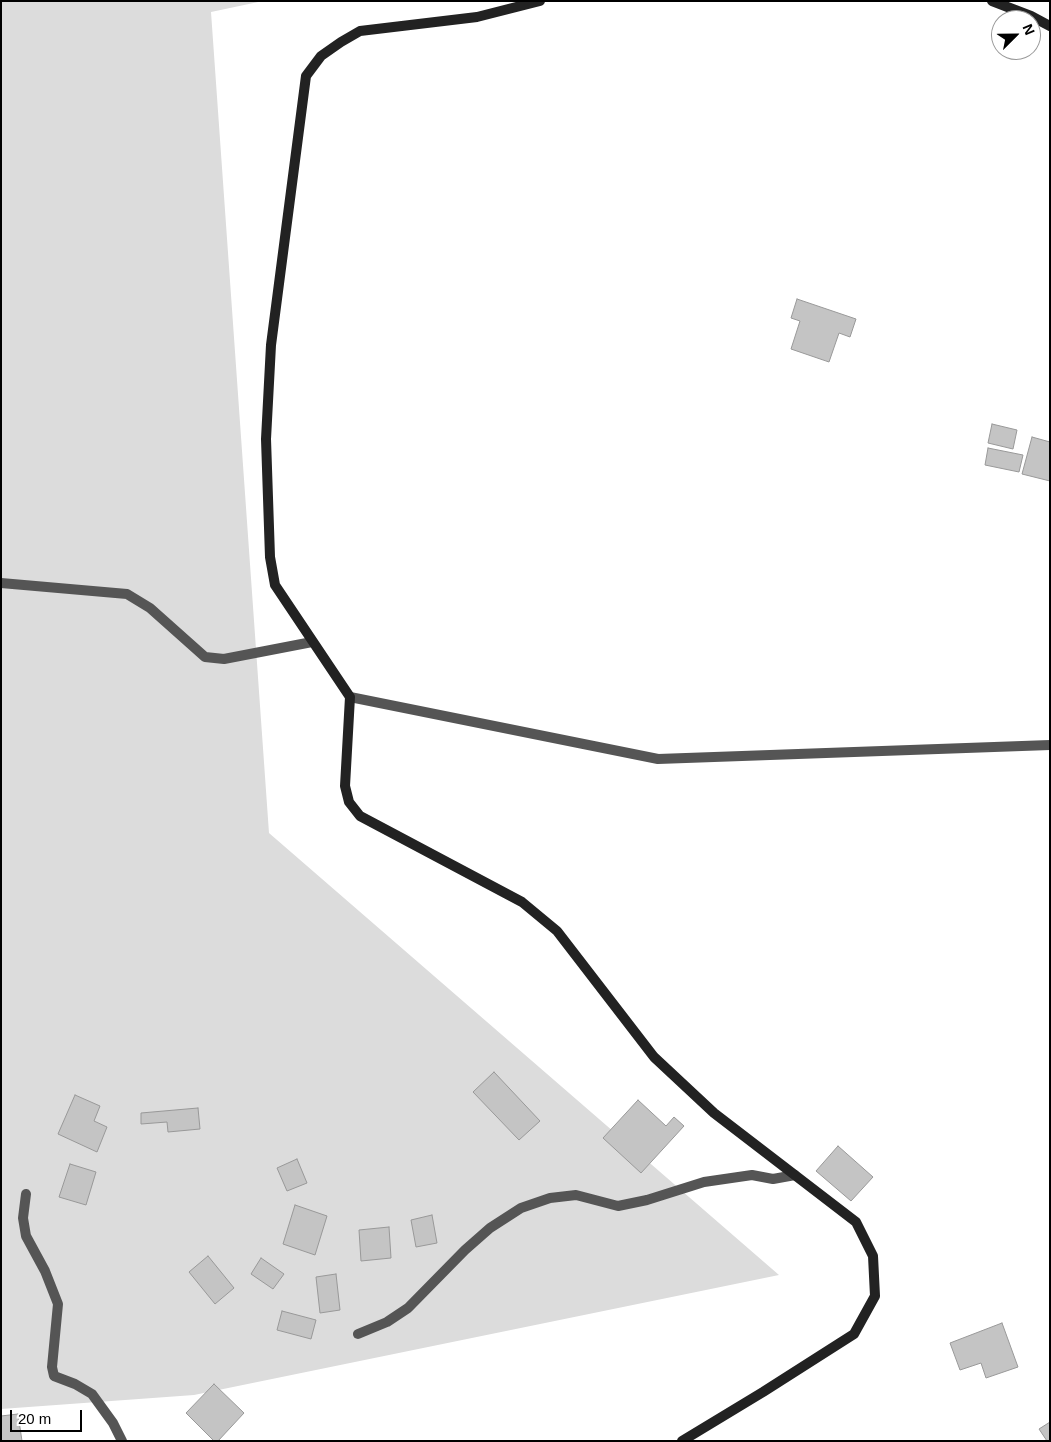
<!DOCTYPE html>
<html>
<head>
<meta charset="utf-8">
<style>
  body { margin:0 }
  #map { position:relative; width:1051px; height:1442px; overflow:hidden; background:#fff; font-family:Arial,sans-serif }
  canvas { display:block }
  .frame { position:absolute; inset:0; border:2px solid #000; pointer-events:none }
  .north { position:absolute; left:991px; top:10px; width:50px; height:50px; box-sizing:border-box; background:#fff; border:1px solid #999; border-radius:50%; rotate:67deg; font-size:14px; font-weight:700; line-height:20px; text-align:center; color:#000 }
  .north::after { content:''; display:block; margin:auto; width:18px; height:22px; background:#000; clip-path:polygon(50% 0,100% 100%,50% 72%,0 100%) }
  .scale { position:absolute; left:10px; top:1410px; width:72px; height:22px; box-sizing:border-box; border:2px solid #000; border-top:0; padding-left:6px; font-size:15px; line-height:18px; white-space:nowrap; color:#000; -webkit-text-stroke:4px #fff; paint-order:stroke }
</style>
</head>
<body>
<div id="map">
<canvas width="1051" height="1442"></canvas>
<div class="frame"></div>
<div class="north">N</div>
<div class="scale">20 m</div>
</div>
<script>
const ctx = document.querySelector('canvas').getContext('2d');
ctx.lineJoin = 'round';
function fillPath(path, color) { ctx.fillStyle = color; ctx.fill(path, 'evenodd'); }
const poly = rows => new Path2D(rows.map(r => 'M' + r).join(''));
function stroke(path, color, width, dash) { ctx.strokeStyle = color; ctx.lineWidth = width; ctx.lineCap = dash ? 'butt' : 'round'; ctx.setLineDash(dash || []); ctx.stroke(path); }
fillPath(poly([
  [1,1,263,1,211,12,269,833,779,1275,194,1395,1,1409]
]), '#dcdcdc');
const building = poly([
  [797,299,856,319,850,337,839,333,829,362,791,349,800,321,791,318,797,299],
  [992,424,1017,430,1013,449,988,443,992,424],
  [1032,437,1050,442,1050,481,1022,474,1032,437],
  [988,448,1023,455,1019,472,985,465,988,448],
  [494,1072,540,1121,519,1140,473,1092,494,1072],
  [75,1095,100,1106,94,1121,107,1127,97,1152,58,1134,75,1095],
  [638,1100,666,1126,674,1117,684,1126,641,1173,603,1138,638,1100],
  [198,1108,200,1129,168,1132,167,1122,141,1124,141,1113,198,1108],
  [838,1146,873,1177,851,1201,816,1171,838,1146],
  [297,1159,307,1183,287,1191,277,1168,297,1159],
  [70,1164,96,1172,86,1205,59,1197,70,1164],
  [295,1205,327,1216,315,1255,283,1244,295,1205],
  [432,1215,437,1243,416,1247,411,1220,432,1215],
  [389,1227,391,1258,361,1261,359,1230,389,1227],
  [208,1256,234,1288,215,1304,189,1272,208,1256],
  [261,1258,284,1274,273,1289,251,1274,261,1258],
  [336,1274,340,1310,320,1313,316,1277,336,1274],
  [282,1311,316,1320,311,1339,277,1330,282,1311],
  [1002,1323,1018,1367,986,1378,981,1363,960,1370,950,1343,1002,1323],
  [214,1384,244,1413,218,1441,214,1441,186,1413,214,1384],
  [18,1414,22,1441,1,1441,1,1416,18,1414],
  [1050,1422,1050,1441,1047,1441,1039,1429,1050,1422]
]);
fillPath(building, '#c4c4c4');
stroke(building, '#999', 1);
stroke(poly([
  [1,583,127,594,150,608,205,657,224,659,312,642],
  [350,697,658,759,1050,745],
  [26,1194,23,1218,26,1236,45,1271,58,1304,52,1367,54,1376,75,1384,92,1394,113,1423,122,1441],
  [358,1334,387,1322,408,1308,465,1250,490,1228,521,1208,550,1198,576,1195,618,1206,647,1200,704,1182,752,1175,773,1179,795,1175]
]), '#555', 10);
stroke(poly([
  [540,1,477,17,360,31,341,42,321,56,306,76,271,345,266,439,270,557,275,585,350,697,345,786,349,802,360,816,522,902,557,931,654,1057,714,1113,856,1222,873,1256,875,1296,854,1334,763,1392,682,1441],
  [992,1,1031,16,1050,26]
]), '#222', 10);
</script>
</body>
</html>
